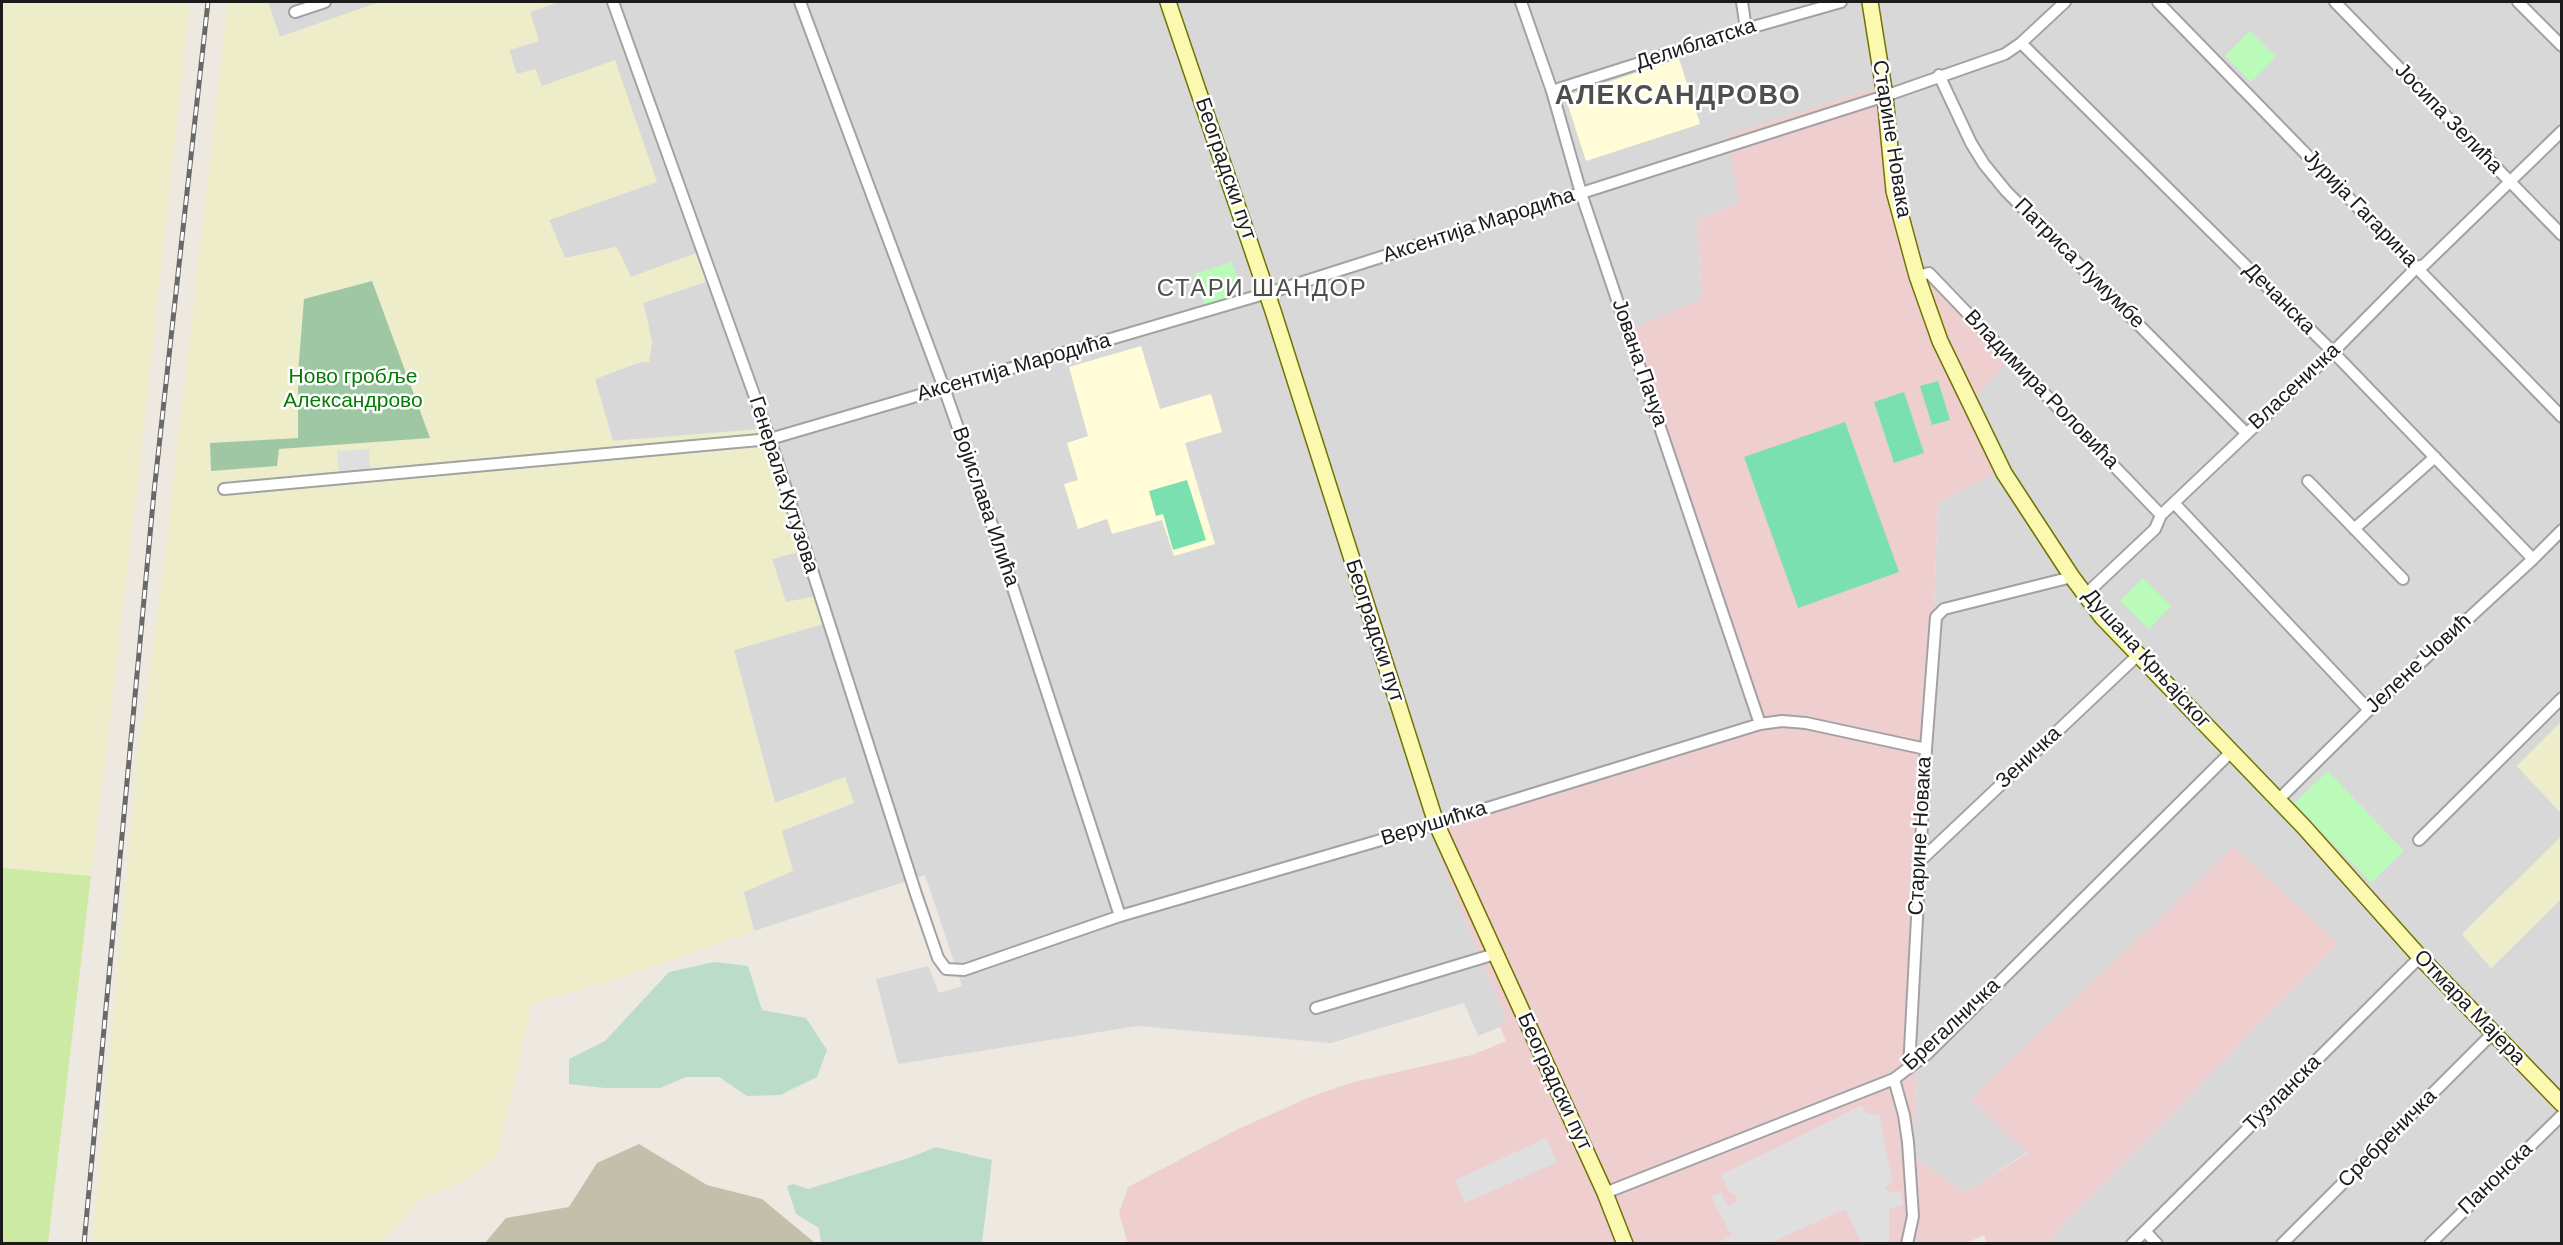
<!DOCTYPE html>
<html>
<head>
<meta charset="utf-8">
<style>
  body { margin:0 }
  #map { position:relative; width:2563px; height:1245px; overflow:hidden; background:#ede8e0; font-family:"DM Sans",sans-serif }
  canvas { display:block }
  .frame { position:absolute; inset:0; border:3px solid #1b1b1b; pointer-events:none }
</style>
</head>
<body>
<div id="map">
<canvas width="2563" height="1245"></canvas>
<div class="frame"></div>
</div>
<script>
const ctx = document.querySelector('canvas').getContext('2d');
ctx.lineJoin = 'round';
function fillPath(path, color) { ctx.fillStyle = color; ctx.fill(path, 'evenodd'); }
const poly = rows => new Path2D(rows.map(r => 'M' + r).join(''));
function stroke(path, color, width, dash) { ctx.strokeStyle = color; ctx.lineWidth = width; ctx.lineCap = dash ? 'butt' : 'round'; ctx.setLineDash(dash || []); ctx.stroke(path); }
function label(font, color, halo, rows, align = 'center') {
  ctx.font = font + ' "DM Sans",sans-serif'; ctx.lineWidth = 5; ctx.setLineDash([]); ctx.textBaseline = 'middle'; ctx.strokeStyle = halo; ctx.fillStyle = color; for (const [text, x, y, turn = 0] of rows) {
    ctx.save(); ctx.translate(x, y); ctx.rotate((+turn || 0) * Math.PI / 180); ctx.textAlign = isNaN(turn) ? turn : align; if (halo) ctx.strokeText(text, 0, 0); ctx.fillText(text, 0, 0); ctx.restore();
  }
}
fillPath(poly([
  [268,2,380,2,279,37],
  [559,2,2561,2,2561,722,2517,766,2561,813,2561,837,2462,934,2491,968,2561,899,2561,1243,2046,1243,2338,943,1970,1099,2028,1152,1964,1193,1913,1156,1938,502,2002,469,1739,203,1697,219,1702,299,1760,724,1465,920,1507,1019,1500,1027,1478,1036,1464,1003,1331,1043,1138,1026,898,1064,876,979,928,966,939,993,962,986,925,875,754,931,743,892,782,831,845,778,775,803,734,650,826,623,816,596,786,603,772,559,799,551,760,430,613,441,595,379,640,362,649,325,643,303,708,281,697,253,631,277,616,247,565,258,549,220,657,181,542,86,517,74,509,50,538,41,529,12]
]), '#d9d8d8');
fillPath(poly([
  [1879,86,1907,249,2015,354,1965,409,2003,469,1938,502,1913,1156,1964,1193,2028,1153,1970,1099,2234,847,2338,943,2046,1243,1987,1243,1984,1235,1964,1244,1128,1244,1119,1213,1128,1187,1236,1130,1310,1097,1350,1083,1472,1055,1506,1041,1500,1027,1507,1019,1465,920,1429,826,1760,724,1628,331,1702,299,1697,219,1739,203,1727,135]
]), '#efcecf');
fillPath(poly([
  [1679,59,1700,124,1586,161,1565,96],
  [1141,346,1160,409,1211,394,1222,432,1185,443,1215,544,1174,556,1162,520,1112,534,1107,519,1078,529,1064,484,1078,480,1067,443,1088,436,1069,367]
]), '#fffcd7');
fillPath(poly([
  [639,1144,707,1185,762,1199,815,1243,485,1243,506,1218,569,1207,597,1163]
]), '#c2c0ab');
fillPath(poly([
  [2,2,190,2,136,500,91,876,2,868],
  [228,2,268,2,280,37,380,2,559,2,530,12,539,41,509,50,517,74,535,69,542,86,615,60,657,182,549,220,565,258,617,247,631,277,697,253,708,281,643,303,652,342,649,362,640,362,595,379,612,441,760,429,799,552,772,559,786,602,816,596,826,623,734,650,775,803,845,777,854,803,782,831,793,871,744,892,754,931,612,981,532,1003,498,1154,492,1161,469,1178,420,1200,380,1243,92,1244,138,754,160,596],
  [304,299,430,438,278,449,277,466,211,471,210,443,298,438,298,373],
  [2561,722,2561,813,2517,766],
  [2561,837,2561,899,2491,968,2462,934]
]), '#ededca');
fillPath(poly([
  [2,868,91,876,48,1243,2,1243]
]), '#cceaa3');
fillPath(poly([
  [714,962,748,966,762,1010,806,1018,827,1050,817,1077,780,1095,747,1096,719,1077,686,1077,660,1088,605,1088,569,1084,569,1059,605,1041,669,972],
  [936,1147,992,1160,982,1243,821,1243,819,1228,796,1214,787,1186,794,1184,808,1189,909,1158]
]), '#bcdccb');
fillPath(poly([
  [372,281,430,438,279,449,277,466,211,471,210,443,298,438,298,373,304,299]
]), '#a0c7a3');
fillPath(poly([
  [2250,31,2276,57,2251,82,2225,56],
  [1232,262,1243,297,1206,309,1194,274],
  [2143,578,2171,606,2149,629,2120,601],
  [2328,771,2404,851,2371,883,2294,803]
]), '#bafbb9');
fillPath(poly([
  [1938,381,1950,420,1932,425,1920,386],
  [1904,392,1924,453,1894,463,1874,402],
  [1845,422,1899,572,1798,608,1744,457],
  [1187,480,1206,540,1173,550,1163,514,1156,516,1149,491]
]), '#7ae0b0');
fillPath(poly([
  [369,449,371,472,339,474,337,451],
  [1862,1105,1867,1114,1879,1114,1893,1183,1885,1187,1889,1193,1901,1191,1903,1204,1889,1209,1889,1243,1862,1243,1845,1209,1770,1243,1721,1243,1720,1241,1732,1236,1711,1197,1721,1192,1728,1206,1737,1201,1735,1194,1731,1195,1721,1175],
  [1546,1138,1557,1162,1465,1203,1455,1180]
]), '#dfdfdf');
const street = poly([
  [613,2,770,439,916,894,938,958,946,969,964,970,1120,916,1429,826,1760,724,1782,721,1806,723,1926,749],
  [800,2,944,388,997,539,1120,916],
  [1521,2,1552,91,1581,193,1760,724],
  [1742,2,1746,29],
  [2158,2,2562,417],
  [2335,2,2562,235],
  [2518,2,2562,46],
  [295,12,325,2],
  [2021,43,2333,352,2533,559],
  [1939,75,1971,143,1984,164,2006,191,2246,433],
  [1552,91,1746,29,1841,2],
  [1917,276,1929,273,2161,515],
  [2308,481,2403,579],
  [224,489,770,439,1281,289,1885,96,2005,54,2021,43,2065,2],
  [2174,503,2369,710],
  [2354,529,2435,457],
  [2085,595,2155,529,2161,515,2333,352,2417,267,2424,265,2562,131],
  [2278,800,2369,710,2533,559,2562,530],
  [2419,840,2562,698],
  [1920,861,2138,655],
  [1316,1008,1495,954],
  [1909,1068,1926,749,1936,617,1944,609,2072,577],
  [1894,1079,1904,1115,1908,1142,1913,1216,1907,1244],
  [1605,1193,1894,1079,1927,1054,2231,752],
  [2145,1231,2157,1244],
  [2132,1244,2420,957],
  [2282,1244,2493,1033],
  [2430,1244,2562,1115]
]);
const secondary = poly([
  [1168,2,1273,311,1436,823,1605,1193,1625,1244],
  [1870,2,1885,96,1894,191,1917,276,1940,341,2004,473,2072,577,2102,617,2304,827,2420,957,2562,1104]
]);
stroke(street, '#a2a2a2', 14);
stroke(secondary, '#707301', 18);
stroke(street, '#fff', 10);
stroke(secondary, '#fbf9b0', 15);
const rail = poly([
  [84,1244,154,492,208,2]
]);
stroke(rail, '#696969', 5);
stroke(rail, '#fff', 3, [9]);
label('21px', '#1b1b1b', '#fff', [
  ["Делиблатска",1696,45,-18],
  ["Јосипа Зелића",2448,119,46],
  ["Старине Новака",1891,139,81],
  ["Београдски пут",1225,169,71],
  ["Јурија Гагарина",2360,209,46],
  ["Аксентија Мародића",1479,226,-18],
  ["Патриса Лумумбе",2079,264,45],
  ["Дечанска",2279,299,45],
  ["Јована Пачуа",1639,363,71],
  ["Аксентија Мародића",1014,368,-16],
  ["Власеничка",2295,387,-43],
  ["Владимира Роловића",2041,390,46],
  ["Генерала Кутузова",783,485,72],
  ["Војислава Илића",985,507,71],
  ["Београдски пут",1374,631,72],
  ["Душана Крњајског",2146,659,48],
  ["Јелене Човић",2419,664,-43],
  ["Зеничка",2029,758,-43],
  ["Верушићка",1434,824,-17],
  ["Старине Новака",1921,836,-87],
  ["Отмара Мајера",2469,1008,46],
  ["Брегалничка",1952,1025,-43],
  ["Београдски пут",1554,1082,65],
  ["Тузланска",2283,1094,-45],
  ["Сребреничка",2388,1139,-45],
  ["Панонска",2496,1179,-44]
]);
label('21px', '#087b07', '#fff', [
  ["Ново гробље",353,377],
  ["Александрово",353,401]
]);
ctx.letterSpacing = '1.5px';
label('24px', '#4e4e4e', '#fff', [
  ["СТАРИ ШАНДОР",1262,290]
]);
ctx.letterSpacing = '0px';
ctx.letterSpacing = '1.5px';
label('bold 27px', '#4e4e4e', '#fff', [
  ["АЛЕКСАНДРОВО",1678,97]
]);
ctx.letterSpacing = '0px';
</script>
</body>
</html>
